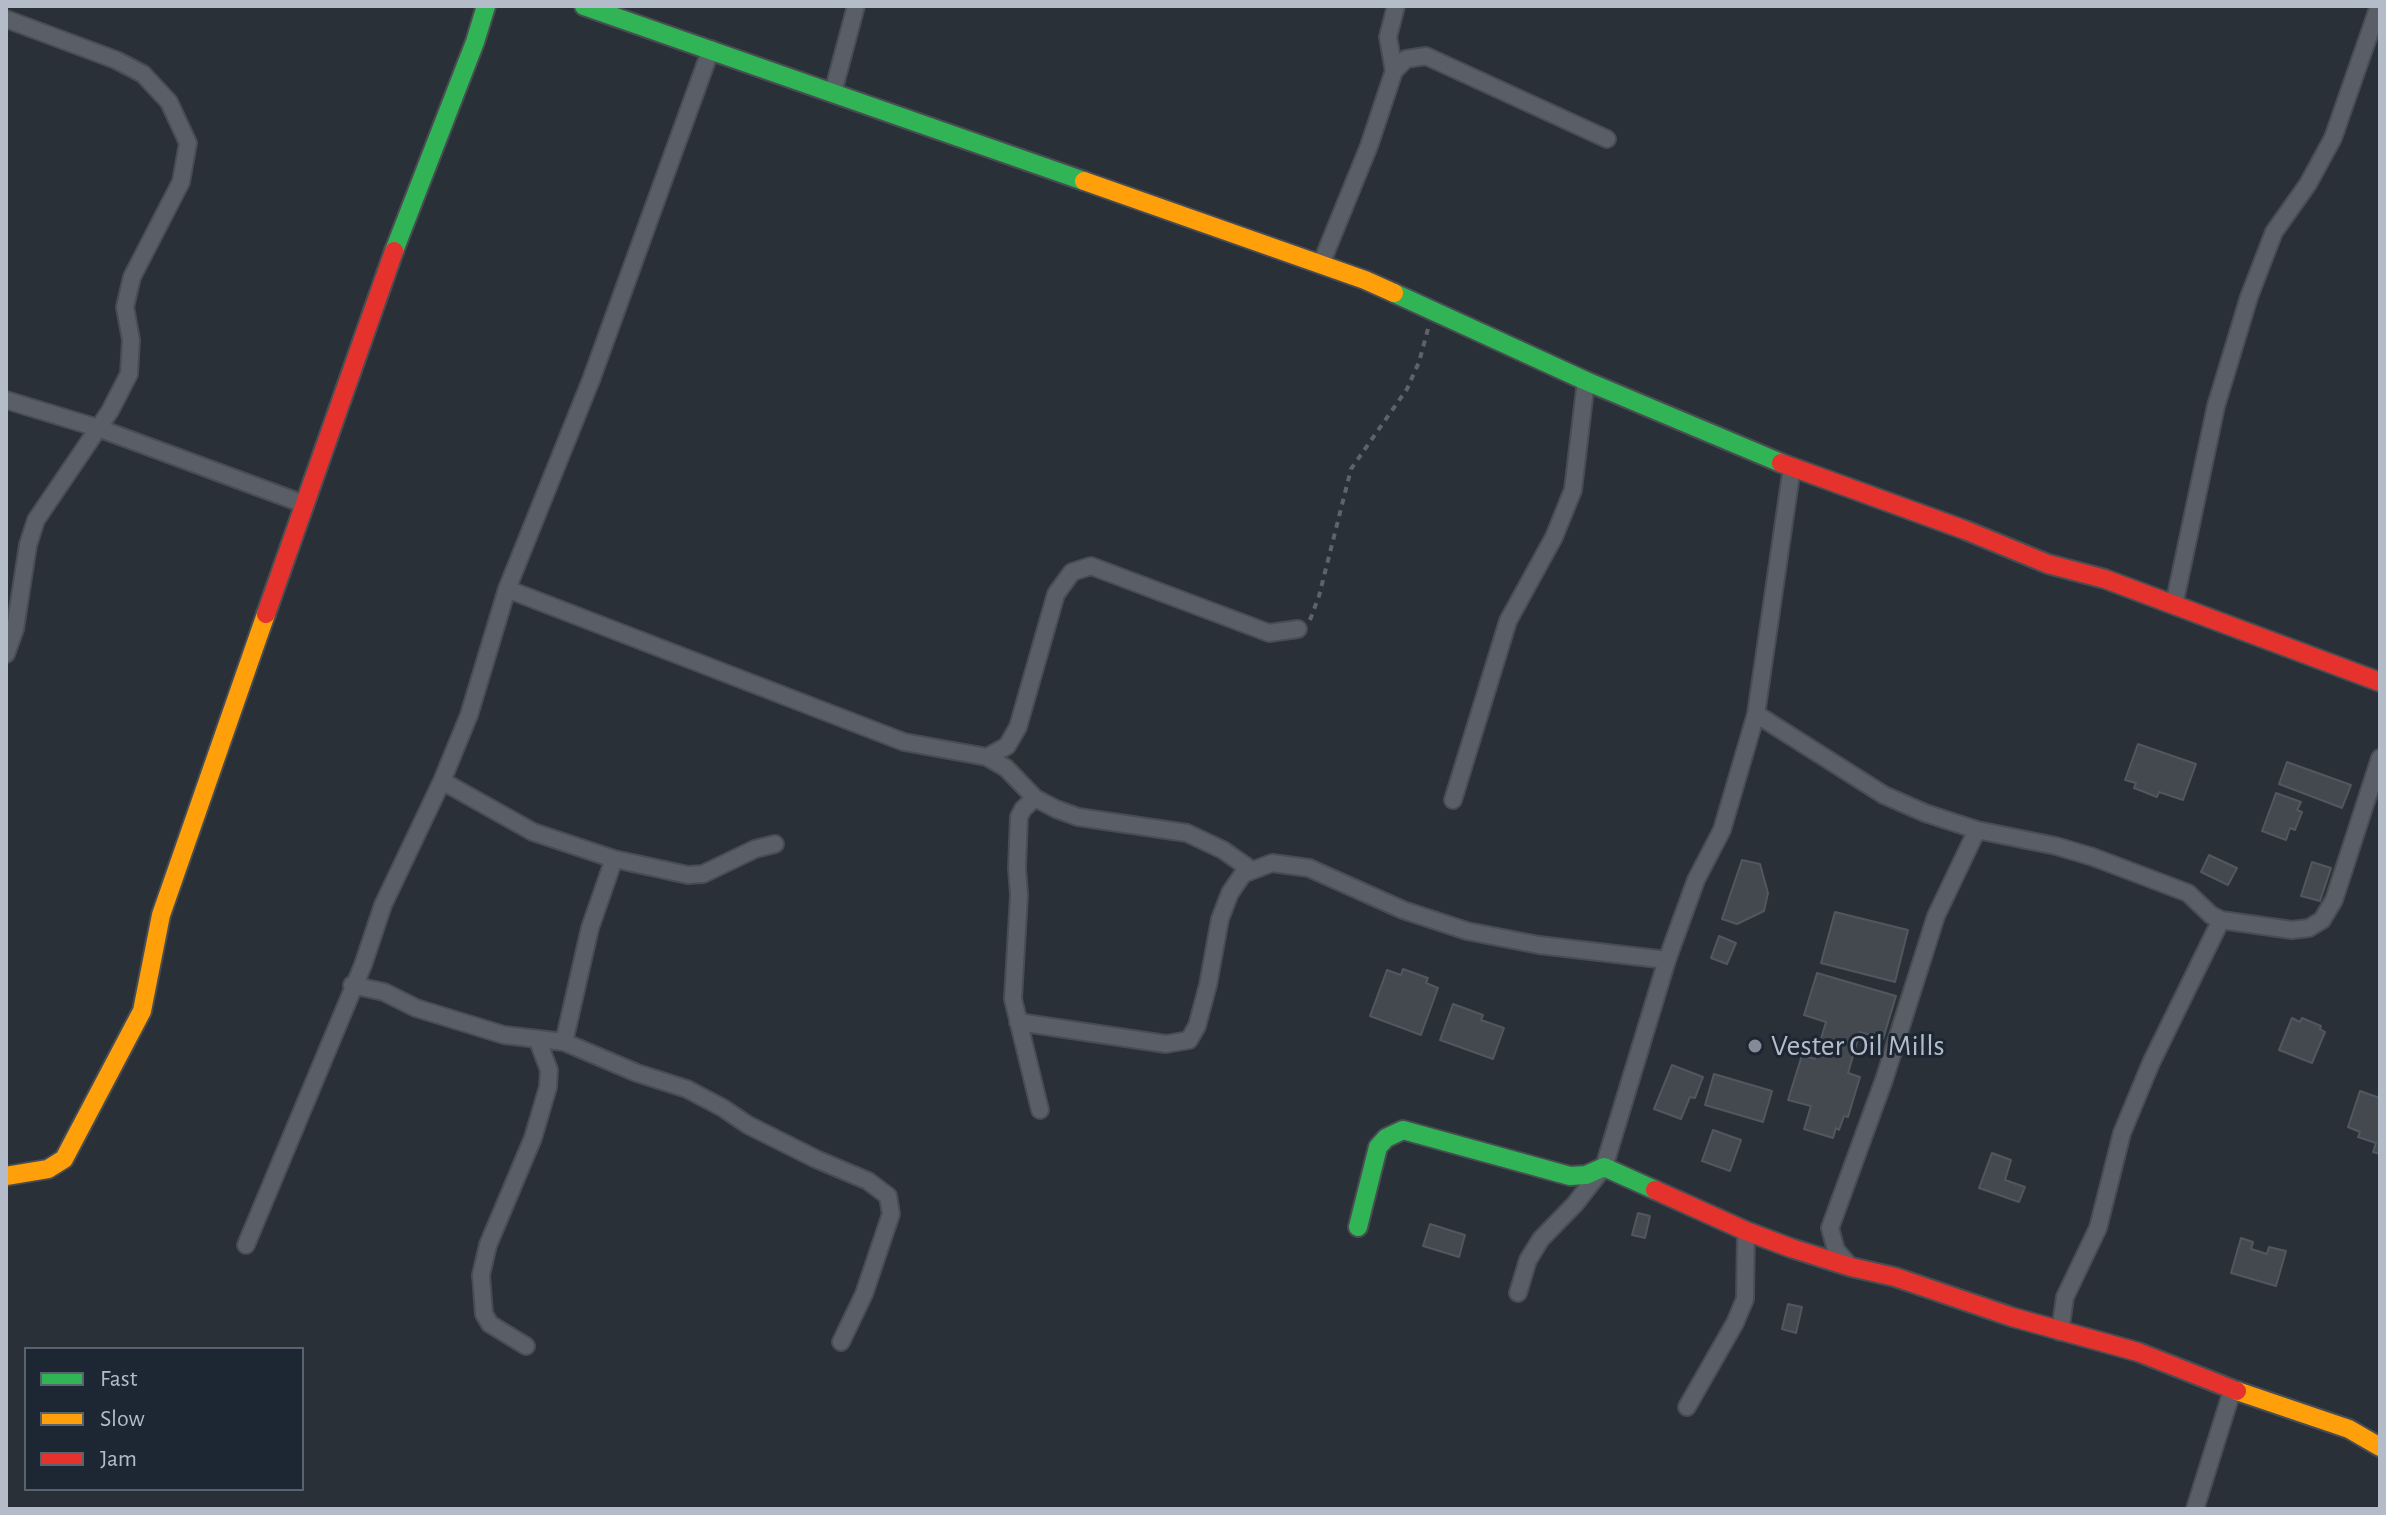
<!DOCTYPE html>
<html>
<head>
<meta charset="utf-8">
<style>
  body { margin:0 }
  #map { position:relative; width:2386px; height:1515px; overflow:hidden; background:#2a3038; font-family:"Alegreya Sans",sans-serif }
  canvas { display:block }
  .frame { position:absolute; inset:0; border:8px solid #b4bcc9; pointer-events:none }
  .legend { position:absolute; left:24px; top:1347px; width:280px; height:144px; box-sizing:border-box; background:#1d2633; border:2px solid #59626f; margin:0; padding:10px 14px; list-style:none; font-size:24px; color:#b4bcc9 }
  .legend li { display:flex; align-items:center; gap:16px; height:40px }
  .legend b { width:40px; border:2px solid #59626f }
</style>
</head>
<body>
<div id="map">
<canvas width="2386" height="1515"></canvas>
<div class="frame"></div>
<ul class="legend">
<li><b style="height:10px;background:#30b455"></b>Fast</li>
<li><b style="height:10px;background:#ff9f0a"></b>Slow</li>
<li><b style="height:10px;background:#e5322d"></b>Jam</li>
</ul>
</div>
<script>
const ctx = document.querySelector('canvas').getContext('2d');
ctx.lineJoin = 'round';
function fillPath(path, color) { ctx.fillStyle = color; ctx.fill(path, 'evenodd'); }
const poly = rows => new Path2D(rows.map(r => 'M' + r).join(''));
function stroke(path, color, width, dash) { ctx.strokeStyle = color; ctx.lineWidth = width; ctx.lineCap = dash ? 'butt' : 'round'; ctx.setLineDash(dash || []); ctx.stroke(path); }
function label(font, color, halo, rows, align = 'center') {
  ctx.font = font + ' "Alegreya Sans",sans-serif'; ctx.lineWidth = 6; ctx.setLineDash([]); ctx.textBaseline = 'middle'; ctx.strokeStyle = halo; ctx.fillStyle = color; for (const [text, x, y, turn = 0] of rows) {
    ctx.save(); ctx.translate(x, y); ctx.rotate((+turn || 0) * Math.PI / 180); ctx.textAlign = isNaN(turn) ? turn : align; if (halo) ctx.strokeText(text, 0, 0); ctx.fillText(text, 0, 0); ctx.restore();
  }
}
const building = poly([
  [2138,744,2196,764,2183,800,2159,792,2157,797,2134,788,2136,783,2125,780,2138,744],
  [2287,762,2351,785,2342,808,2279,784,2287,762],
  [2276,793,2301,802,2297,810,2302,812,2295,830,2290,828,2286,840,2262,831,2276,793],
  [2209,855,2237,868,2228,885,2201,872,2209,855],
  [1742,860,1760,864,1768,893,1764,911,1737,924,1722,919,1742,860],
  [2312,862,2331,868,2320,901,2301,896,2312,862],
  [1835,912,1908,930,1895,982,1821,963,1835,912],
  [1719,936,1736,943,1727,964,1711,958,1719,936],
  [1403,969,1428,978,1426,983,1438,988,1421,1035,1370,1016,1387,970,1401,975,1403,969],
  [1817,973,1896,996,1883,1039,1860,1032,1848,1073,1860,1077,1848,1117,1844,1116,1839,1130,1836,1128,1833,1138,1804,1129,1811,1106,1788,1100,1802,1055,1815,1059,1826,1022,1804,1015,1817,973],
  [1453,1004,1483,1015,1481,1020,1504,1028,1493,1059,1440,1040,1453,1004],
  [2292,1018,2300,1022,2302,1018,2321,1026,2320,1029,2325,1032,2312,1063,2279,1050,2292,1018],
  [1672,1065,1703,1077,1695,1098,1690,1097,1681,1119,1654,1109,1672,1065],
  [1714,1074,1772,1091,1763,1122,1705,1105,1714,1074],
  [2360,1091,2380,1098,2380,1154,2373,1152,2376,1143,2358,1137,2360,1132,2348,1127,2360,1091],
  [1713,1130,1741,1140,1730,1171,1702,1161,1713,1130],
  [1992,1153,2011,1160,2005,1180,2025,1187,2019,1202,1979,1188,1992,1153],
  [1638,1213,1650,1216,1645,1238,1632,1235,1638,1213],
  [1430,1224,1465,1235,1459,1257,1423,1246,1430,1224],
  [2241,1238,2253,1242,2251,1249,2267,1254,2269,1247,2286,1251,2276,1286,2231,1273,2241,1238],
  [1788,1304,1802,1307,1796,1333,1782,1329,1788,1304]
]);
fillPath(building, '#444950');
stroke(building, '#52575f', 2);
const street = poly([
  [6,19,116,60,143,74,169,102,188,143,181,182,132,277,125,307,131,340,129,374,110,411,36,520,28,545,15,629,6,654],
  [711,49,591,380,507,589,469,715,442,781,533,832,614,859,688,875,703,874,755,849,775,844],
  [1394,71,1388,37,1396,6],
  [833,92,856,6],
  [1321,264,1369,146,1394,71,1406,59,1426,56,1607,139],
  [6,400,98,428,304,504],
  [507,589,904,742,987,757,1006,768,1035,798,1056,809,1078,817,1187,833,1223,850,1250,869],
  [2174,605,2216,406,2249,297,2274,232,2308,184,2333,138,2379,6],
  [1756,714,1884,795,1925,813,1977,830,2056,846,2093,857,2188,893,2211,915,2221,920,2292,930,2309,928,2322,920,2334,900,2380,758],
  [987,757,1007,746,1018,727,1056,594,1072,572,1091,566,1269,633,1298,629],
  [1035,798,1023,809,1019,817,1017,868,1019,895,1013,999,1040,1110],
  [1453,800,1508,621,1554,537,1573,490,1586,381],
  [352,985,384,992,416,1008,504,1035,564,1042,637,1073,687,1089,723,1108,748,1125,816,1159,868,1181,888,1196,891,1214,864,1294,841,1342],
  [1018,1022,1166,1044,1189,1040,1197,1026,1208,985,1220,919,1230,893,1243,874,1272,863,1309,868,1403,910,1467,931,1539,945,1667,960],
  [564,1042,590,928,614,859],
  [246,1245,363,965,383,905,442,781],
  [1850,1266,1836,1250,1830,1228,1884,1080,1936,916,1977,830],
  [1518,1293,1528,1260,1541,1239,1575,1204,1604,1167,1667,960,1696,880,1722,830,1756,714,1792,467],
  [2060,1332,2065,1297,2098,1228,2122,1133,2151,1063,2221,920],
  [526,1346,490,1324,484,1314,481,1275,488,1245,533,1138,548,1087,549,1070,538,1041],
  [1687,1407,1735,1323,1745,1299,1746,1231],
  [2195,1509,2232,1391]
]);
const fast = poly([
  [584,6,1084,181],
  [394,251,475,42,486,6],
  [1394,293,1586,381,1781,463],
  [1358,1227,1378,1147,1386,1138,1403,1130,1570,1176,1586,1175,1604,1167,1655,1190]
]);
const slow = poly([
  [1084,181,1365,280,1394,293],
  [6,1176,48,1169,64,1159,142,1011,161,915,266,614],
  [2237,1391,2349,1429,2380,1447]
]);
const jam = poly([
  [1781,463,1965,530,2048,564,2105,579,2380,682],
  [266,614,394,251],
  [1655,1190,1746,1231,1791,1248,1851,1267,1895,1277,2012,1317,2138,1352,2237,1391]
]);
stroke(street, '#484c53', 20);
stroke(fast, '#484c53', 22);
stroke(slow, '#484c53', 22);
stroke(jam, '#484c53', 22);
stroke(poly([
  [1310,620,1319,596,1351,469,1407,389,1419,362,1428,329]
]), '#5d636a', 4, [6, 6]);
stroke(street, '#5a5e66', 16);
stroke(fast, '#30b455', 18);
stroke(slow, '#ff9f0a', 18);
stroke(jam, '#e5322d', 18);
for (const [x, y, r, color] of [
  [1755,1046,8,"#848b96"]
]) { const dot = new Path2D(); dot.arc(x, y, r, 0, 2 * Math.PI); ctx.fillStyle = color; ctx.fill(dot); stroke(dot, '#1d2633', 3); }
label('30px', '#b4bcc9', '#1d2633', [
  ["Vester Oil Mills",1771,1046]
], 'left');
</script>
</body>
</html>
